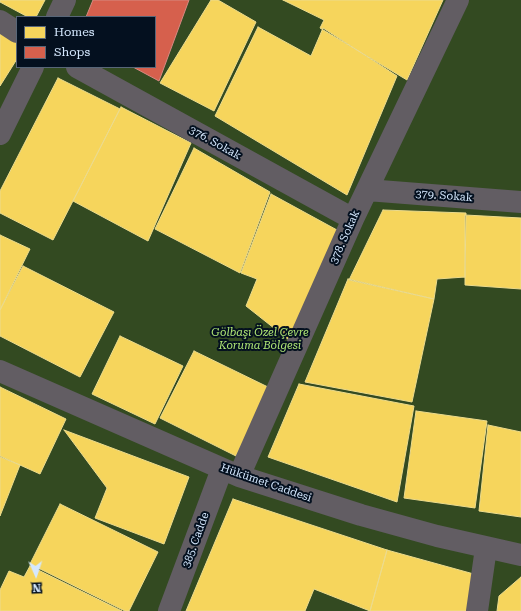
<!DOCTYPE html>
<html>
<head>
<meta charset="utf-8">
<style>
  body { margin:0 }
  #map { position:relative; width:521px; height:611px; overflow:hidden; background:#132739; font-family:"Roboto Serif",serif }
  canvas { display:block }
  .legend { position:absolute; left:16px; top:16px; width:140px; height:52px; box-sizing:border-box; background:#04101f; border:1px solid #586678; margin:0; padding:5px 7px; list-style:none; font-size:12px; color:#d5e8fe }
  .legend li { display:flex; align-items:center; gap:8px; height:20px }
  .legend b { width:20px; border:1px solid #586678 }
  .north { position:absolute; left:16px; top:555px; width:40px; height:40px; -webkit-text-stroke:3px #04101f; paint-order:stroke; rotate:177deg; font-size:11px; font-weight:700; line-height:16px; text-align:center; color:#d5e8fe }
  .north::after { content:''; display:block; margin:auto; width:14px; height:18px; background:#d5e8fe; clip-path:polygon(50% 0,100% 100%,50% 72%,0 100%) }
</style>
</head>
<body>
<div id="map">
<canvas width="521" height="611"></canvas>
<ul class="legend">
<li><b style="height:11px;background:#f6d55c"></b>Homes</li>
<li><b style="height:11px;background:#d6604d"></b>Shops</li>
</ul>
<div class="north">N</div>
</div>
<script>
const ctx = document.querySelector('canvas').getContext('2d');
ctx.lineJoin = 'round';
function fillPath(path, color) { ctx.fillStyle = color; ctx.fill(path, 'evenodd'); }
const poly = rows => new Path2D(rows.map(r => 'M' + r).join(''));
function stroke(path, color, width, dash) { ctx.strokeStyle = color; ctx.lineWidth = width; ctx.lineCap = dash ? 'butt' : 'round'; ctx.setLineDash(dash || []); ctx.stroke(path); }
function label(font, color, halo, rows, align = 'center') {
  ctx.font = font + ' "Roboto Serif",serif'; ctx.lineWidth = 4; ctx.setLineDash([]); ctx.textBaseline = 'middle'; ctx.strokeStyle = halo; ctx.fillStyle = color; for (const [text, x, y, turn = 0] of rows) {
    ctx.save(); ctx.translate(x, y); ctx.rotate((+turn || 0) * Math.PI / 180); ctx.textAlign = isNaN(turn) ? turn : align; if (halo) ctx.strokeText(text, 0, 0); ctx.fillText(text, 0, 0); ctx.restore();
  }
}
fillPath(poly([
  [0,0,521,0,521,611,0,611],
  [17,17,155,17,155,67,17,67]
]), '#334a21');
const homes = poly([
  [0,0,45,0,36,17,28,17,0,2,0,0],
  [211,0,218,0,256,22,214,111,160,83,211,0],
  [283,0,443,0,407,80,320,28,324,20,283,0],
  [0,27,17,38,17,59,0,86,0,27],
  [258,27,311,56,323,28,397,76,347,195,215,116,258,27],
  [58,78,120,109,53,240,0,213,0,191,58,78],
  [121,107,191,143,148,241,73,201,121,107],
  [194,148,270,192,240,273,155,229,194,148],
  [271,194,337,230,289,340,246,306,257,279,241,273,271,194],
  [383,210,466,213,465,277,437,279,434,299,349,280,383,210],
  [465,215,521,218,521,289,465,285,465,215],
  [0,235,30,249,0,310,0,235],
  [23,266,114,312,80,377,0,336,0,310,23,266],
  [348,279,434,299,412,402,305,382,348,279],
  [120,336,183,366,155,424,92,394,120,336],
  [194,351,270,388,236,456,160,418,194,351],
  [299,384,414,406,397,502,268,457,299,384],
  [0,387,66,419,40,474,0,456,0,387],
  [416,411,487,421,475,508,404,498,416,411],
  [488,425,521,432,521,517,479,511,488,425],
  [64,430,189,477,164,544,95,518,107,488,64,430],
  [0,457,20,465,0,516,0,457],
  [233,499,387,550,370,611,314,589,305,611,186,611,233,499],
  [60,504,158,552,129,611,125,611,30,564,60,504],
  [387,550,481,576,471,611,370,611,387,550],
  [30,566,122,611,0,611,0,590,9,571,24,577,30,566],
  [521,577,521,611,497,611,499,596,521,577]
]);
fillPath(homes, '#f6d55c');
stroke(homes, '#ecdb8d', 1);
const shops = poly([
  [93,0,189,0,159,81,133,67,155,67,155,17,86,17,93,0]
]);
fillPath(shops, '#d6604d');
stroke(shops, '#d68982', 1);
stroke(poly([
  [57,17,65,0],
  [0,21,17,32],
  [77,67,353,219],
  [0,134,33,67],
  [367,190,521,202],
  [0,371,239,476,361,515,437,536,521,555],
  [239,476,353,219,458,0],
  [169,611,222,469],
  [477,611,486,548]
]), '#625d63', 22);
label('11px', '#d5e8fe', '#04101f', [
  ["376. Sokak",215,143,29],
  ["379. Sokak",444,196,4],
  ["378. Sokak",345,237,-66],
  ["Hükümet Caddesi",266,483,19],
  ["385. Cadde",196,540,-70]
]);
label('italic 11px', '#b0e775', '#04101f', [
  ["Gölbaşı Özel Çevre",260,333],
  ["Koruma Bölgesi",260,346]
]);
</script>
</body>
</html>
